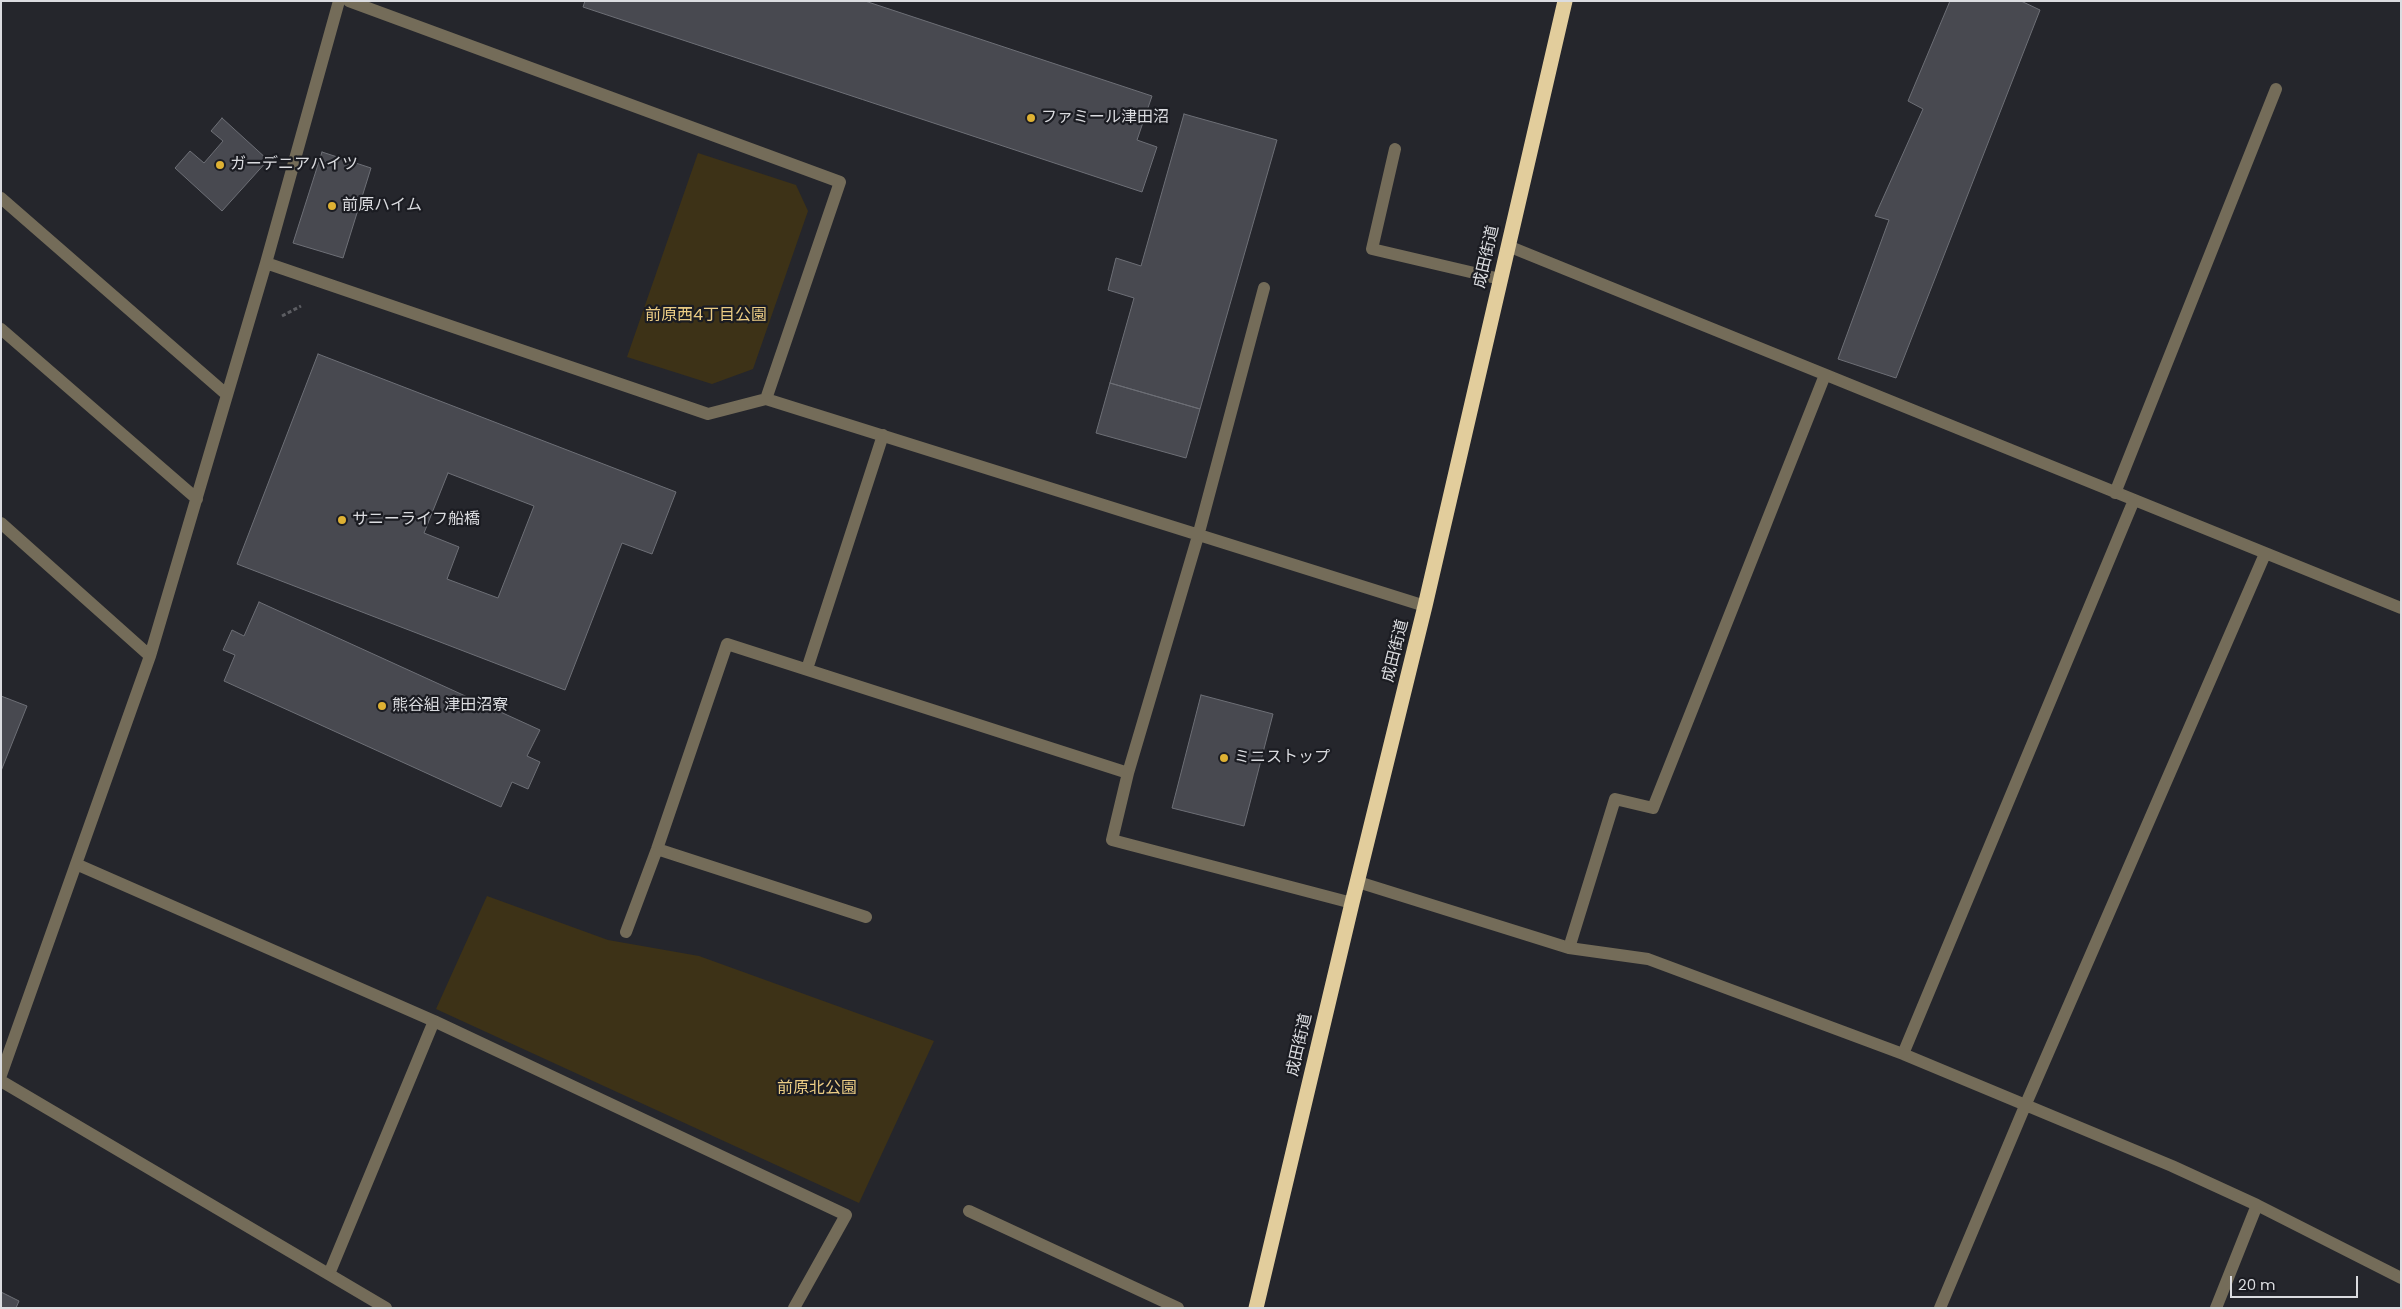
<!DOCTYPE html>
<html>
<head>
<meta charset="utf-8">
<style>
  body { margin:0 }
  #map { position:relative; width:2402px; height:1309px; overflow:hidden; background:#25262c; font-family:Poppins,sans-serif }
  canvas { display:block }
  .frame { position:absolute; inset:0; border:2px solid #dbdce0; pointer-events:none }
  .scale { position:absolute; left:2230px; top:1276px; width:128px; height:22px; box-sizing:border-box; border:2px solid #dbdce0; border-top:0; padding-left:6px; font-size:15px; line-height:18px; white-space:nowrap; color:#dbdce0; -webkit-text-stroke:4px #1b1c22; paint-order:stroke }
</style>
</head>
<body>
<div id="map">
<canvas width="2402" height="1309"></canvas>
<div class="frame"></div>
<div class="scale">20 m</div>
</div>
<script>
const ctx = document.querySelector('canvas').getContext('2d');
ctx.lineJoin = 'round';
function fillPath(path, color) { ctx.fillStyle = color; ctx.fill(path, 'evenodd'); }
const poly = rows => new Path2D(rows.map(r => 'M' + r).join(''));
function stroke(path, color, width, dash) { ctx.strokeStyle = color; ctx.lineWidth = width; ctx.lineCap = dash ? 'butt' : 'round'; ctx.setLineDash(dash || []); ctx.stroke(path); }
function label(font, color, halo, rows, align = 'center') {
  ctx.font = font + ' Poppins,"Noto Sans JP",sans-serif'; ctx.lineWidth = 4.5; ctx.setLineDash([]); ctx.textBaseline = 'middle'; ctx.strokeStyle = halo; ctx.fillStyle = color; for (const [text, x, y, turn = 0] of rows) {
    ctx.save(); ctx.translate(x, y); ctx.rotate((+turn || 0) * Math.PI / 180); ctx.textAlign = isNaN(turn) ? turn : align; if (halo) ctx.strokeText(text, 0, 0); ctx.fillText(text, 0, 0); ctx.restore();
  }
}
fillPath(poly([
  [698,153,796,185,808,211,753,369,712,384,627,357],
  [487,896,608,940,699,956,934,1041,859,1203,436,1009]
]), '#3d3217');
const building = poly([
  [585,1,865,1,1152,96,1137,140,1157,147,1142,192,583,7,585,1],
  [1950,1,2021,1,2040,10,1896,378,1838,359,1889,220,1875,216,1923,109,1908,101,1950,1],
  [1184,114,1277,140,1200,409,1110,383,1134,298,1108,290,1116,258,1141,266,1184,114],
  [222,118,268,160,222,211,175,168,190,151,204,163,223,141,211,131,222,118],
  [322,152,371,168,343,258,293,243,322,152],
  [318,354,676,492,652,554,622,543,565,690,237,564,318,354],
  [448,473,534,506,498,598,447,579,459,547,424,533,448,473],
  [1110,383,1200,409,1186,458,1096,433,1110,383],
  [259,602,540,730,527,756,540,762,528,789,512,782,501,807,224,681,235,655,223,650,232,630,244,636,259,602],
  [1201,695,1273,714,1244,826,1172,808,1201,695],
  [1,696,27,706,1,771,1,696],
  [1,1292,19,1301,16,1308,1,1308,1,1292]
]);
fillPath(building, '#484950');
stroke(building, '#6d6f76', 1);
stroke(poly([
  [282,316,301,306]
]), '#5c5d62', 3, [4, 2.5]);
stroke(poly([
  [349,1,840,182,766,399],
  [1395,149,1372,249,1500,279],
  [1,198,226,394],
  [1508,246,2401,608],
  [266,263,708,414,766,399,1425,606],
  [1264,288,1198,536,1128,773,1112,840,1352,903],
  [1,329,197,499],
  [2115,493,2276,89],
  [1,523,150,656],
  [807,669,883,435],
  [657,849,866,917],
  [76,864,434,1021,846,1215,794,1308],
  [1358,882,1569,948,1648,959,1903,1054,2172,1166,2257,1205,2401,1278],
  [626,932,657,849,727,644,1128,773],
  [1569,948,1615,799,1653,808,1825,375],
  [1903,1054,2134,500],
  [1,1075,150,656,266,263,339,1],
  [1,1081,386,1308],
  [969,1211,1178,1308],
  [329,1274,434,1021],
  [1940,1308,2025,1106,2265,554],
  [2216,1308,2257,1205]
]), '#746c59', 12);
stroke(poly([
  [1256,1308,1352,903,1425,606,1565,1]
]), '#e2cd9c', 15);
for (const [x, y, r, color] of [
  [1031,118,5,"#deb133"],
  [220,165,5,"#deb133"],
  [332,206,5,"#deb133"],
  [342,520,5,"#deb133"],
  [382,706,5,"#deb133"],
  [1224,758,5,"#deb133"]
]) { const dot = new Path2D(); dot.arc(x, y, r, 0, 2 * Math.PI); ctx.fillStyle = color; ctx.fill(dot); stroke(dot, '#1b1c22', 2); }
label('16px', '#dbdce0', '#1b1c22', [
  ["ファミール津田沼",1041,118],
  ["ガーデニアハイツ",230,165],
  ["前原ハイム",342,206],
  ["サニーライフ船橋",352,520],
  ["熊谷組 津田沼寮",392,706],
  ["ミニストップ",1234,758]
], 'left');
label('16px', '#dbdce0', '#1b1c22', [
  ["成田街道",1487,257,-77],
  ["成田街道",1396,651,-76],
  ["成田街道",1300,1045,-77]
]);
label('16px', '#ebcc84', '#1b1c22', [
  ["前原西4丁目公園",706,316],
  ["前原北公園",817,1089]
]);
</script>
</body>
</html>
